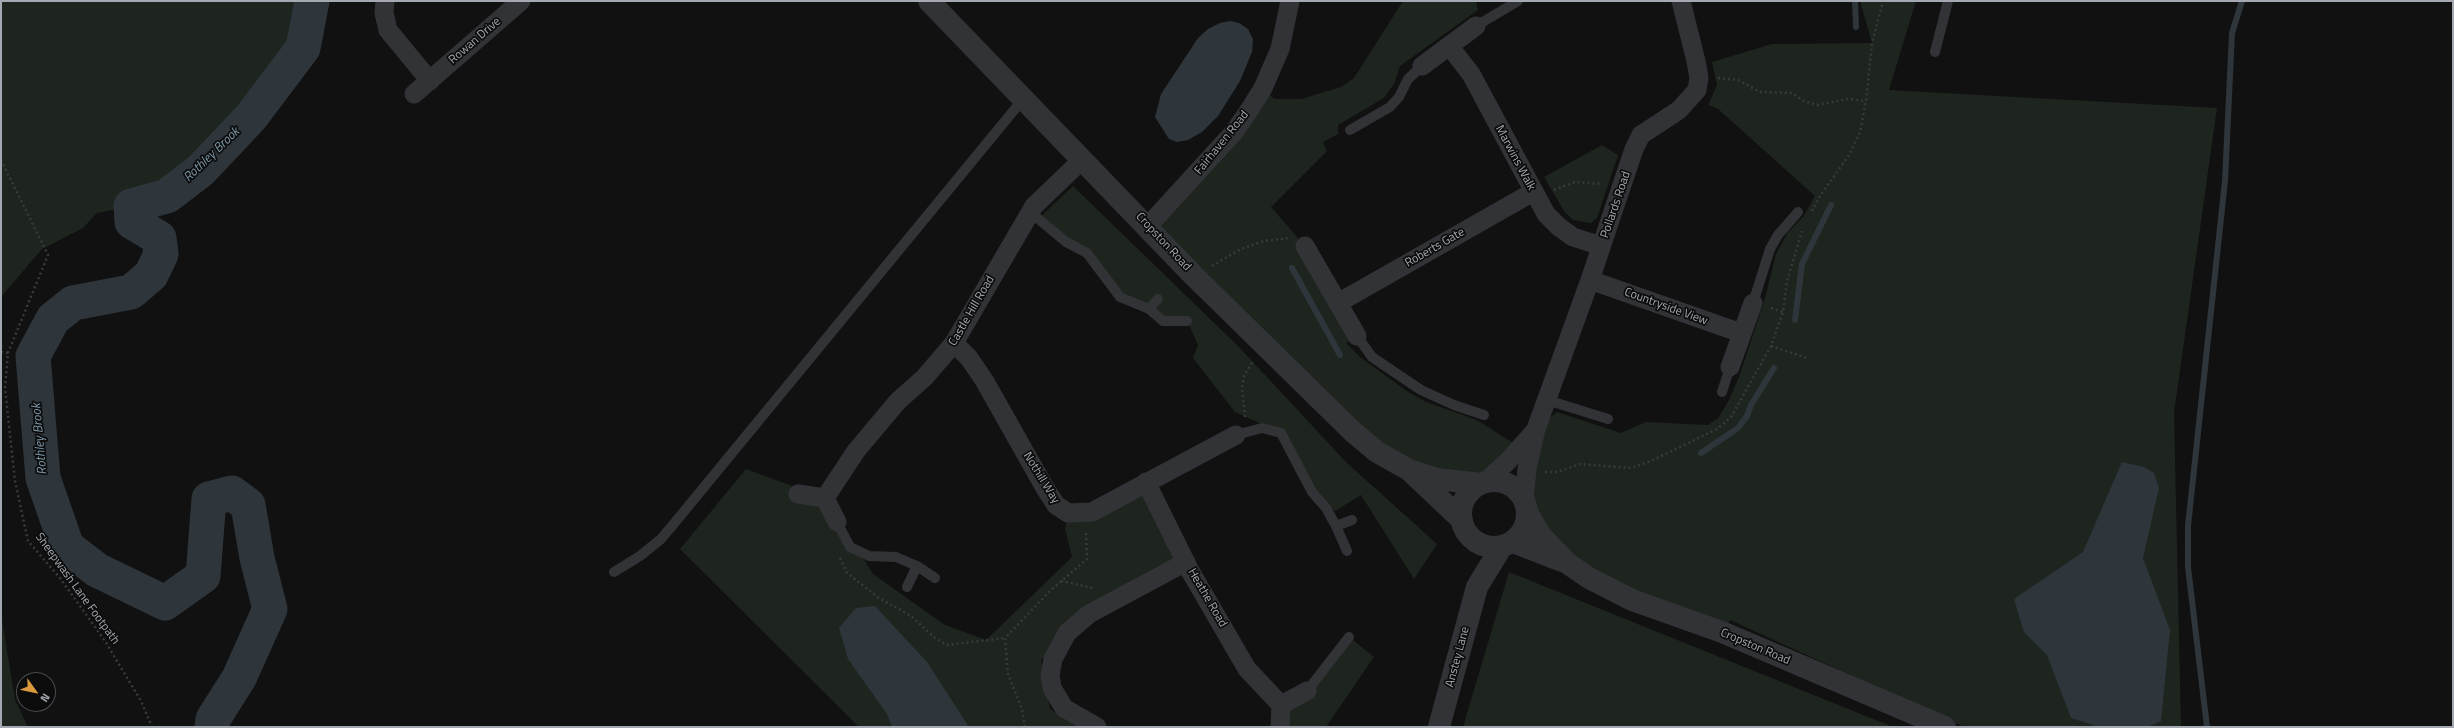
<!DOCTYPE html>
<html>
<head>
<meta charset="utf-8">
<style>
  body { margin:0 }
  #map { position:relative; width:2454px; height:728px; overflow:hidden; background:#111112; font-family:"Titillium Web",sans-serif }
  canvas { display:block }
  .frame { position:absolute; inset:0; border:2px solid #a4a9b1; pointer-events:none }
  .north { position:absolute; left:16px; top:672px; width:40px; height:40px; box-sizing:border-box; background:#0c0c0d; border:1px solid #494b4f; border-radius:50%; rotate:123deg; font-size:11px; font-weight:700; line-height:16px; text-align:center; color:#a4a9b1 }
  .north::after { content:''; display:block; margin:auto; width:14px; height:18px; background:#dc9a3e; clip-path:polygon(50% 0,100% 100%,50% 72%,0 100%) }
</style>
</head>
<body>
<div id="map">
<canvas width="2454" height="728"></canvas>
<div class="frame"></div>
<div class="north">N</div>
</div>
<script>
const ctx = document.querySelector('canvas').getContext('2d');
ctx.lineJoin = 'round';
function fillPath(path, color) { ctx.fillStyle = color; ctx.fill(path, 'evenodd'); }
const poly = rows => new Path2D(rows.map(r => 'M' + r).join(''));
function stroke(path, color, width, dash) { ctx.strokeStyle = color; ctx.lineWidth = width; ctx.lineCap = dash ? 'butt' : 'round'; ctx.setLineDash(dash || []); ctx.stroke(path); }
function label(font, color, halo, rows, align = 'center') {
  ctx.font = font + ' "Titillium Web",sans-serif'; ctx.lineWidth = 3.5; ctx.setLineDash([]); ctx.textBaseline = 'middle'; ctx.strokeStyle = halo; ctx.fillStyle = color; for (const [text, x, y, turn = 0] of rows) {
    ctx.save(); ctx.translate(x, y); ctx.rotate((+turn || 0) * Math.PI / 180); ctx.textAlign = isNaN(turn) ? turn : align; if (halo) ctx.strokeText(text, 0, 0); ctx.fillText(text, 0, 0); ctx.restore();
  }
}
fillPath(poly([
  [1,1,303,1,303,48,201,170,137,205,97,213,83,228,42,249,1,297],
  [1403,1,1476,1,1478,10,1400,66,1394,84,1384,98,1338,125,1338,134,1323,142,1327,151,1271,207,1305,246,1357,336,1346,343,1360,357,1408,392,1426,402,1477,420,1521,448,1485,482,1409,470,1148,226,1263,88,1274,99,1301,99,1341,87,1354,78],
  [1860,1,1916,1,1889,90,2217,108,2174,413,2181,727,1964,727,1730,620,1726,630,1589,578,1528,514,1536,429,1557,412,1621,433,1646,422,1708,425,1718,418,1728,402,1739,377,1764,302,1776,254,1788,232,1803,217,1815,196,1718,109,1708,105,1717,85,1712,62,1772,44,1872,43],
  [1602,145,1618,155,1597,218,1591,223,1573,220,1564,211,1544,177],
  [1073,186,1239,347,1346,462,1437,544,1414,579,1361,495,1335,511,1312,492,1281,433,1235,412,1193,358,1198,345,1187,321,1163,321,1120,297,1087,253,1038,219],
  [746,469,825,498,873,574,945,625,986,640,1072,557,1065,529,1068,513,1148,487,1178,559,1105,605,1041,660,1050,709,1077,727,859,727,680,549],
  [1509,572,1893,727,1463,727],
  [1,613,15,700,28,727,1,727],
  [1349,637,1374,657,1326,727,1280,727,1281,705,1307,691]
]), '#1e241e');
fillPath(poly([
  [1230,21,1239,23,1248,29,1253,39,1252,52,1240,81,1218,116,1202,132,1188,140,1177,142,1169,139,1155,117,1161,94,1198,38,1208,29,1220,23],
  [2122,462,2144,467,2154,473,2159,488,2143,558,2170,630,2161,721,2147,727,2099,727,2071,718,2047,655,2024,632,2014,599,2083,552],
  [875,606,927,662,969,727,892,727,887,714,848,659,839,628,856,608]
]), '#2e363b');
stroke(poly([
  [1855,1,1856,27],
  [1292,268,1340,355],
  [1795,320,1802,264,1831,205],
  [1701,453,1738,428,1747,416,1751,405,1774,368],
  [2207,727,2188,567,2188,526,2225,181,2232,33,2242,1]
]), '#2e363b', 6);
stroke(poly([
  [212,727,213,719,239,678,270,609,257,558,248,505,232,493,209,499,203,576,165,603,97,570,67,547,43,478,33,356,53,319,73,303,131,292,151,275,161,254,159,238,132,222,131,206,167,196,201,170,251,117,303,48,312,1]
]), '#2e363b', 35);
stroke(poly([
  [1718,78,1738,80,1760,92,1792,93,1804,101,1817,105,1848,99,1866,101],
  [1,160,48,255,8,353,5,388,15,481,28,541,60,578,105,641,141,701,152,727],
  [1554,190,1575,182,1602,184],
  [1812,211,1820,196,1849,155,1860,132,1866,101,1872,43,1883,1],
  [1212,266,1241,249,1264,241,1289,238],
  [1771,308,1783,312],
  [1771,346,1807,358],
  [1,352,8,353],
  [1245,417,1242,388,1244,376,1253,361],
  [1545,472,1557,472,1580,464,1631,468,1651,461,1717,429,1731,417,1771,346,1783,312,1787,281,1802,231],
  [840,558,847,573,879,598,911,616,935,638,947,645,1005,638],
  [1061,581,1093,588],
  [1025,727,1022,709,1008,674,1005,638,1051,590,1087,559,1086,532]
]), '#383a3d', 2.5, [2, 3]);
stroke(poly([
  [1476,26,1518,1],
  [1935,52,1948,1],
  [1350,130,1390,107,1399,97,1408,79,1422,66],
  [1030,212,1066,242,1087,253,1120,297,1149,309,1163,321,1187,321],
  [1753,303,1770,249,1778,235,1798,212],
  [1149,309,1158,299],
  [1357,336,1372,357,1421,390,1454,405,1484,415],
  [1722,392,1730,367],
  [1547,400,1608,419],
  [1236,435,1262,428,1281,433,1312,492,1326,508,1336,526,1347,551],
  [837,522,850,547,869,556,896,557,917,566,935,578],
  [1336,526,1352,520],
  [614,572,640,556,661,539,672,526,1024,98],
  [907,587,917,566],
  [1307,691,1349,637]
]), '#323336', 10);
stroke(poly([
  [385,1,384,13,388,30,430,81],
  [1450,47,1471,74,1546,214,1559,227,1573,237,1601,246],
  [1422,66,1476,26],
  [414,94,521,1],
  [1148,226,1234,132,1250,109,1263,88,1280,49,1290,1],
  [1305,246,1357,336],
  [1590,280,1741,333],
  [1338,303,1533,192],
  [954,343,969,358,984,380,1045,488,1056,505,1068,513,1092,512,1236,435],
  [1730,367,1753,303],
  [1146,482,1189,569,1247,669,1281,705],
  [1485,482,1508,461,1534,432],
  [798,494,825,498,837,522],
  [825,498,856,451,898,401,925,377,954,343,1034,206,1083,159],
  [1524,499,1527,469,1536,429,1590,280,1634,149,1641,135,1679,110,1697,90,1699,78,1696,61,1681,1],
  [1097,727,1064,708,1052,688,1050,675,1053,659,1067,633,1089,614,1186,562],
  [1280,727,1281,705,1307,691]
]), '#323336', 19);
stroke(poly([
  [929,1,1194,276,1352,431,1377,452,1409,470,1462,520],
  [1412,471,1437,479,1481,484],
  '1461 514a33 33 0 1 1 66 0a33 33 0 1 1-66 0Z',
  [1528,514,1541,536,1567,563,1589,578,1632,600,1722,632,1945,727],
  [1513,542,1562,561],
  [1439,727,1477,587,1502,546]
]), '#323336', 22);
label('12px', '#a4a9b1', '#0c0c0d', [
  ["Rowan Drive",475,41,-41],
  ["Fairhaven Road",1222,143,-51],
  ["Marwins Walk",1515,158,62],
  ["Pollards Road",1616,205,-71],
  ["Cropston Road",1163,242,47],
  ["Roberts Gate",1435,248,-30],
  ["Countryside View",1666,307,20],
  ["Castle Hill Road",972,311,-60],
  ["Nothill Way",1041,478,58],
  ["Sheepwash Lane Footpath",77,589,54],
  ["Heathe Road",1207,598,60],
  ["Cropston Road",1755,647,23],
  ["Anstey Lane",1458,657,-75]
]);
label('italic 13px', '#7e99a9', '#0c0c0d', [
  ["Rothley Brook",212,155,-44],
  ["Rothley Brook",40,439,-95]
]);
</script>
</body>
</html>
